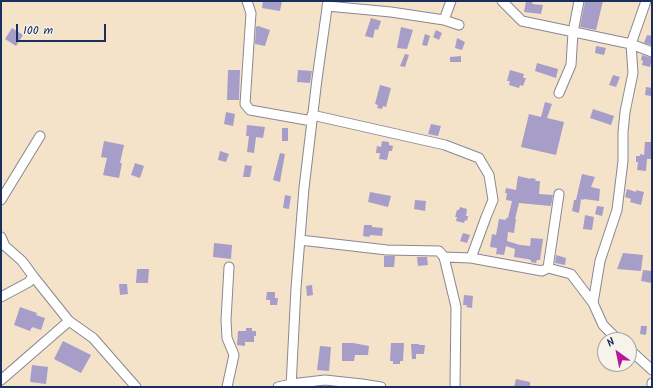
<!DOCTYPE html>
<html>
<head>
<meta charset="utf-8">
<style>
  body { margin:0 }
  #map { position:relative; width:653px; height:388px; overflow:hidden; background:#f4e2c9; font-family:Kalam,sans-serif }
  canvas { display:block }
  .frame { position:absolute; inset:0; border:2px solid #1b2f5e; pointer-events:none }
  .north { position:absolute; left:597px; top:332px; width:40px; height:40px; box-sizing:border-box; background:#f7f3e8; border:1px solid #9fa5b1; border-radius:50%; rotate:327deg; font-size:11px; font-weight:700; line-height:16px; text-align:center; color:#1b2f5e }
  .north::after { content:''; display:block; margin:auto; width:14px; height:18px; background:#b5179e; clip-path:polygon(50% 0,100% 100%,50% 72%,0 100%) }
  .scale { position:absolute; left:16px; top:24px; width:90px; height:18px; box-sizing:border-box; border:2px solid #1b2f5e; border-top:0; padding-left:5px; font-size:12px; line-height:14px; white-space:nowrap; color:#1b2f5e; -webkit-text-stroke:3px #f7f3e8; paint-order:stroke }
</style>
</head>
<body>
<div id="map">
<canvas width="653" height="388"></canvas>
<div class="frame"></div>
<div class="north">N</div>
<div class="scale">100 m</div>
</div>
<script>
const ctx = document.querySelector('canvas').getContext('2d');
ctx.lineJoin = 'round';
function fillPath(path, color) { ctx.fillStyle = color; ctx.fill(path, 'evenodd'); }
const poly = rows => new Path2D(rows.map(r => 'M' + r).join(''));
function stroke(path, color, width, dash) { ctx.strokeStyle = color; ctx.lineWidth = width; ctx.lineCap = dash ? 'butt' : 'round'; ctx.setLineDash(dash || []); ctx.stroke(path); }
fillPath(poly([
  [263,1,282,1,280,11,262,8],
  [526,1,533,1,532,4,543,5,541,14,524,12],
  [585,1,603,1,596,30,580,27],
  [371,18,381,21,378,30,375,29,373,38,365,36],
  [258,26,270,30,265,46,255,44,256,27],
  [401,27,413,30,407,49,397,48],
  [12,28,23,35,16,46,5,39],
  [436,30,442,33,439,40,433,37],
  [425,34,430,36,427,46,422,45],
  [647,35,652,36,651,45,644,43],
  [457,38,465,42,462,50,455,48],
  [596,46,606,48,604,55,595,53],
  [405,54,409,55,405,67,400,66],
  [642,55,652,58,650,67,642,65,643,61,641,60],
  [461,56,461,62,450,62,450,57],
  [537,63,558,69,556,78,535,71],
  [228,70,240,70,239,100,227,100],
  [298,70,312,71,310,83,297,82],
  [510,70,524,74,523,78,526,78,523,86,520,85,519,88,509,85,510,81,507,81],
  [613,75,620,77,616,87,609,85],
  [380,85,391,88,386,107,383,106,382,109,377,108,378,105,375,104],
  [646,87,652,88,651,96,645,95],
  [545,102,552,104,547,118,564,122,556,155,521,147,529,114,541,117],
  [593,109,614,116,611,125,590,118],
  [226,112,235,114,233,126,224,124],
  [431,124,441,126,438,136,428,134],
  [247,125,265,127,263,138,256,137,254,153,247,152,249,136,246,136],
  [282,128,288,128,288,141,282,141],
  [104,141,124,145,120,163,122,163,119,178,103,175,107,158,101,157],
  [382,141,389,142,389,145,393,146,392,151,389,151,387,160,379,159,380,153,376,153,377,146,381,147],
  [645,142,652,142,652,153,651,159,647,159,646,171,637,170,638,162,636,162,636,156,640,156,640,154,644,155],
  [220,151,229,154,226,162,218,160],
  [280,153,285,154,280,182,273,180],
  [135,163,144,166,140,178,131,175],
  [245,165,252,166,250,177,243,177],
  [582,174,595,177,591,187,600,189,599,201,584,199,583,200,581,199,579,213,572,211,574,200,576,200],
  [518,176,531,179,531,178,536,179,535,181,540,181,539,194,553,195,551,206,519,203,515,219,516,219,514,233,508,232,507,241,520,245,530,246,531,238,543,239,540,260,537,260,536,263,531,262,531,260,527,259,514,257,515,249,506,246,504,255,496,254,497,248,490,247,492,234,496,235,499,219,506,220,506,218,508,218,512,201,506,200,507,193,505,193,506,188,516,190],
  [627,189,636,192,636,190,644,192,641,205,630,202,631,199,625,197],
  [370,192,391,196,388,207,368,202],
  [285,195,291,196,289,209,283,208],
  [415,200,426,201,425,211,414,209],
  [597,206,604,207,602,216,595,214],
  [460,207,467,209,466,216,468,216,467,221,465,220,464,223,456,221,457,217,455,217,457,210,459,210],
  [585,215,594,217,592,230,583,229],
  [364,225,372,225,372,227,383,228,382,236,370,235,369,237,363,236],
  [463,233,470,235,467,243,460,241],
  [214,243,232,245,231,259,213,257],
  [623,253,643,255,641,271,617,269],
  [556,255,566,258,565,265,555,263],
  [384,256,395,256,394,267,384,267],
  [417,257,427,257,428,265,418,266],
  [137,269,149,269,148,283,136,283],
  [643,270,652,271,652,283,641,281],
  [119,284,127,284,128,294,120,295],
  [312,285,313,295,307,296,306,286],
  [267,292,275,292,275,298,278,298,277,305,270,305,270,300,266,300],
  [464,295,473,296,472,308,466,307,467,305,463,305],
  [20,307,37,313,36,315,45,318,41,330,32,327,30,331,14,325],
  [641,326,647,326,646,335,640,334],
  [246,328,252,328,252,331,256,331,256,336,254,336,254,342,245,342,245,346,237,345,238,331,246,331],
  [63,341,91,355,81,373,54,359],
  [342,343,353,343,369,346,368,355,355,355,354,361,342,361],
  [391,343,404,343,403,361,400,361,400,364,393,364,393,361,390,361],
  [411,344,419,344,419,345,425,345,424,354,416,354,416,359,412,359],
  [320,346,331,347,329,371,317,370],
  [32,365,48,367,46,384,30,382],
  [516,379,530,382,530,387,514,387]
]), '#a69ec9');
const minor = poly([
  [247,1,251,13,245,104,250,110,312,121],
  [502,1,522,21,631,44,652,52],
  [327,6,391,12,444,20,459,25],
  [444,20,451,1],
  [559,93,571,65,573,32,579,1],
  [312,115,445,145,479,158,489,175,493,200,486,217,471,258],
  [559,194,548,268,571,274,593,303,603,325,618,340],
  [1,200,40,136],
  [1,237,5,246,22,261,33,276,29,282,1,297],
  [300,240,387,250,439,251,444,257,471,258,542,271,548,268],
  [444,257,456,307,455,387],
  [33,276,69,321],
  [593,303,600,261,617,210,623,161,623,132,625,112,633,73,631,44,646,1],
  [629,349,652,370],
  [1,380,69,321,93,338,136,387],
  [227,387,234,355,227,338,226,320,229,267],
  [278,387,291,384,325,380,362,384,381,387],
  [291,387,296,288,304,188,317,79,328,1],
  [652,387,652,383]
]);
stroke(minor, '#888894', 11);
stroke(minor, '#fff', 9);
</script>
</body>
</html>
